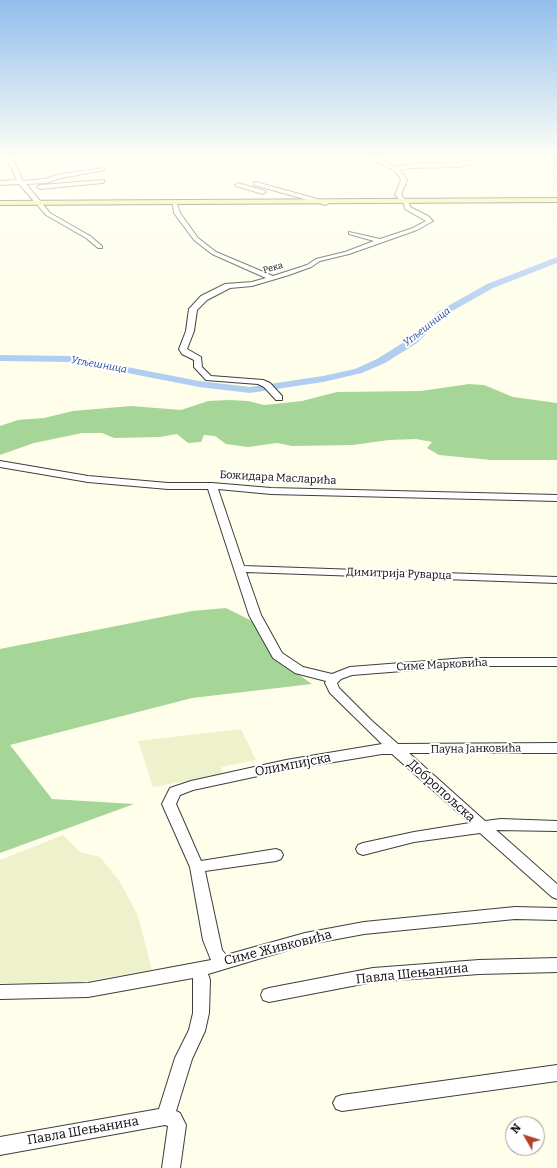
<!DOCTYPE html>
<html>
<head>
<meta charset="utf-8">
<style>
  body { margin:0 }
  #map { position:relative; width:557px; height:1168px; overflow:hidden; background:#fefeea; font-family:Bitter,serif }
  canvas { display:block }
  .north { position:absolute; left:505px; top:1116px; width:40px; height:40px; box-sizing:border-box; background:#fff; border:1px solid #9d9d9d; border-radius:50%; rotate:309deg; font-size:11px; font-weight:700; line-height:16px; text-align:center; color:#0b0b0b }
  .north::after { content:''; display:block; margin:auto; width:14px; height:18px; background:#b3412b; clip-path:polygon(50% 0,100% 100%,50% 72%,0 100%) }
</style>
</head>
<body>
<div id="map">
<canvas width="557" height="1168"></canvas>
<div class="north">N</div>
</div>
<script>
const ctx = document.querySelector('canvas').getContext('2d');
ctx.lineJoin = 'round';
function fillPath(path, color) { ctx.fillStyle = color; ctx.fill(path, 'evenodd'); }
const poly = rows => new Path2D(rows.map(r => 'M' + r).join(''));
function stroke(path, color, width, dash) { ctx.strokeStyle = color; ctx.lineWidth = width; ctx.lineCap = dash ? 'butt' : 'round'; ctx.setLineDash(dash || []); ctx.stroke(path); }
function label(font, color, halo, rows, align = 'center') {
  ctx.font = font + ' Bitter,serif'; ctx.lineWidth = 4; ctx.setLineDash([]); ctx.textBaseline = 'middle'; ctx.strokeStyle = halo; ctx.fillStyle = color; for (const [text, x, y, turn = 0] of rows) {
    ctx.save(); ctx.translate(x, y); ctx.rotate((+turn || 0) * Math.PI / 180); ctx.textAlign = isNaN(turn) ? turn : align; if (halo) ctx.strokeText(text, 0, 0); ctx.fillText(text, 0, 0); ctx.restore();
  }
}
fillPath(poly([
  [241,729,256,760,221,767,222,775,153,787,138,741],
  [63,835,80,852,100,857,120,882,138,916,152,970,69,984,0,983,0,860]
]), '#edf2cc');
fillPath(poly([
  [469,384,484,385,513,397,557,403,557,460,491,460,439,455,427,448,432,442,416,439,389,440,353,445,292,446,277,443,248,447,226,444,215,436,204,435,201,442,188,443,177,434,160,437,114,438,102,433,82,433,34,443,0,455,0,426,18,420,44,418,73,411,131,406,181,410,208,401,229,400,248,401,264,405,274,404,302,401,337,392,421,391],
  [226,608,258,624,275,658,312,684,192,698,10,745,52,799,134,804,0,853,0,649,192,611]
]), '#a6d697');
fillPath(poly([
  [557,257,557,263,493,288,445,315,417,343,385,363,362,373,323,382,250,393,199,387,71,362,0,361,0,355,71,356,199,381,250,387,323,376,355,369,377,359,409,339,439,311,487,284,557,257]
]), '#b2cdf2');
const minor = poly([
  [7,159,13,159,23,181,45,179,60,174,104,168,104,170,61,178,46,183,26,184,50,213,90,236,102,246,102,248,98,248,86,238,46,215,19,184,0,185,0,181,17,180,7,159],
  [371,159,378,159,397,167,410,164,458,163,469,161,472,163,458,167,410,168,400,170,407,180,401,195,409,203,410,207,428,216,433,221,417,230,349,254,320,261,311,267,289,275,252,286,230,288,207,300,197,310,194,331,187,349,201,357,202,367,211,376,263,380,270,383,282,396,282,400,276,400,264,387,258,384,206,380,194,367,194,360,182,354,179,349,186,331,189,309,201,296,225,284,252,282,266,278,212,254,194,240,174,213,173,204,177,204,180,213,198,238,216,252,273,276,307,265,316,259,345,252,374,241,349,234,349,232,380,239,413,228,426,221,405,209,404,204,395,195,401,180,399,176,394,170,371,159],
  [104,180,104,182,102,183,40,189,37,187,40,185,104,180],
  [256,182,328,202,329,203,326,205,254,185,254,183,256,182],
  [238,183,265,191,266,192,263,194,236,186,235,185,238,183],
  [0,461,88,476,168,483,212,483,271,488,557,495,557,501,271,494,218,489,244,566,557,577,557,583,246,572,261,615,282,653,303,667,332,674,350,667,466,658,557,658,557,666,466,666,352,675,341,679,337,683,339,688,372,721,398,744,557,743,557,753,409,753,485,821,501,819,557,821,557,831,496,830,557,884,557,899,552,897,480,833,414,842,363,855,358,853,356,849,358,845,363,843,414,832,470,823,392,754,382,754,286,770,193,790,180,795,176,804,201,861,276,849,281,851,283,855,281,859,276,861,205,871,222,950,226,955,305,933,364,922,515,907,557,908,557,920,515,919,364,934,305,945,208,974,210,980,209,1013,205,1031,192,1059,176,1111,180,1113,186,1125,180,1168,162,1168,168,1126,165,1125,0,1155,0,1137,159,1109,175,1058,189,1030,193,1013,193,978,88,997,0,999,0,985,88,983,211,960,203,940,190,867,162,804,170,788,191,781,286,760,382,744,330,693,325,683,326,681,295,673,273,658,249,615,208,489,168,489,88,482,0,467,0,461],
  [557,958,557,972,479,974,373,982,269,1002,263,1000,261,995,263,990,269,988,373,968,479,960,557,958],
  [557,1065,557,1081,342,1111,336,1109,333,1103,336,1097,342,1095,557,1065]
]);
const major = poly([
  [557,198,557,202,0,205,0,201,557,198]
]);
stroke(minor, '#3e3e3e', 2);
stroke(major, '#1c1c1c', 2);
fillPath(minor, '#fff');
fillPath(major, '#f1ec67');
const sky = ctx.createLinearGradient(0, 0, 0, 322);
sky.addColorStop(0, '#92beec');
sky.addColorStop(0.49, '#fffff6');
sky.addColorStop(1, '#fffff600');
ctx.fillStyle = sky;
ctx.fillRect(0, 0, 557, 322);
label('9px', '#0b0b0b', '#fff', [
  ["Река",273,268,-17]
]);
label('italic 10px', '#1c4795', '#fff', [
  ["Угљешница",427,327,-38],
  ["Угљешница",99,365,10]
]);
label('11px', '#0b0b0b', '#fff', [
  ["Божидара Масларића",278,478,3],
  ["Димитрија Руварца",399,574,2],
  ["Симе Марковића",442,665,-3],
  ["Пауна Јанковића",476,749,-1]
]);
label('13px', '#0b0b0b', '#fff', [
  ["Олимпијска",293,765,-11],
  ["Добропољска",441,791,42],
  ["Симе Живковића",278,948,-14],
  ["Павла Шењанина",412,974,-6],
  ["Павла Шењанина",83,1131,-10]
]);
</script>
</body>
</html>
